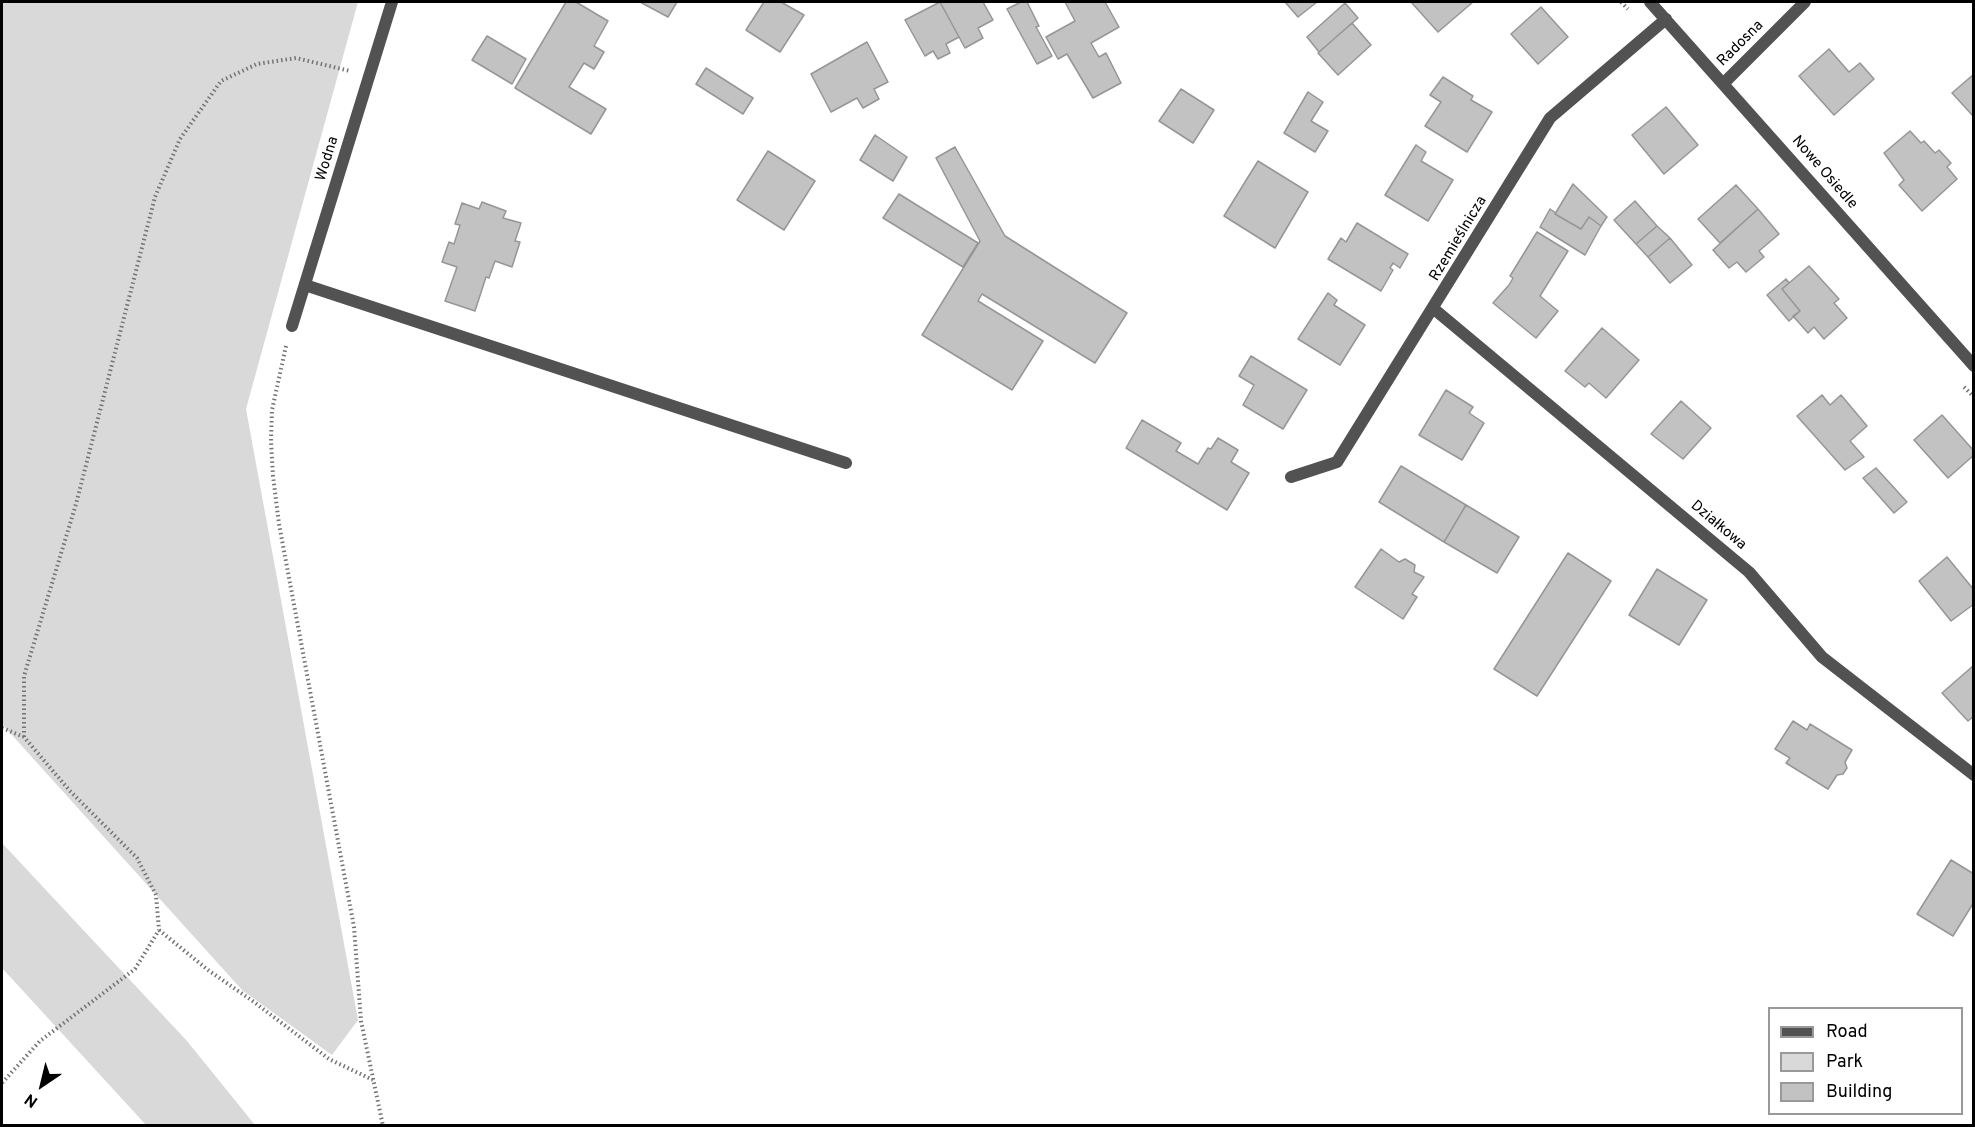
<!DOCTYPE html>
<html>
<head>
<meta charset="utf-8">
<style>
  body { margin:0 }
  #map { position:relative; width:1975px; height:1127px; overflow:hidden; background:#fff; font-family:Overpass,sans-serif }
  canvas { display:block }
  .frame { position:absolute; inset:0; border:3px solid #000; pointer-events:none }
  .legend { position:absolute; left:1768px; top:1007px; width:195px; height:108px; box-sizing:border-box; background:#fff; border:2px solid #999; margin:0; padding:8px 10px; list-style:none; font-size:18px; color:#000 }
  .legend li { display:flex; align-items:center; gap:12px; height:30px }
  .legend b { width:30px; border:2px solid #999 }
  .north { position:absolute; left:12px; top:1055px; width:60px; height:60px; -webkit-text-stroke:4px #fff; paint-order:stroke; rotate:215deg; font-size:16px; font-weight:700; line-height:24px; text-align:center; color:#000 }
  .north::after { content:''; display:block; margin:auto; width:21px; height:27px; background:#000; clip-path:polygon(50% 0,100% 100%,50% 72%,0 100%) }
</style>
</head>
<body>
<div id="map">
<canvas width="1975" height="1127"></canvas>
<div class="frame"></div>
<ul class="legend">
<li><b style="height:8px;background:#525252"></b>Road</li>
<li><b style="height:16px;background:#d9d9d9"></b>Park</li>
<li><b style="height:16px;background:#c2c2c2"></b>Building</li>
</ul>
<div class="north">N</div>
</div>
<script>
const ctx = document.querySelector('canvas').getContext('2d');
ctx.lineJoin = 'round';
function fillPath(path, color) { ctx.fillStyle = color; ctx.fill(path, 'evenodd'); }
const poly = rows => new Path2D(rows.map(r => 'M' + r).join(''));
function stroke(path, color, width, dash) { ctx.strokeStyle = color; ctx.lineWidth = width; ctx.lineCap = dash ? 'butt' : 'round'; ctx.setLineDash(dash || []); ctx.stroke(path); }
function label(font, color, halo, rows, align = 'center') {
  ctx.font = font + ' Overpass,sans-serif'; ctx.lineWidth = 6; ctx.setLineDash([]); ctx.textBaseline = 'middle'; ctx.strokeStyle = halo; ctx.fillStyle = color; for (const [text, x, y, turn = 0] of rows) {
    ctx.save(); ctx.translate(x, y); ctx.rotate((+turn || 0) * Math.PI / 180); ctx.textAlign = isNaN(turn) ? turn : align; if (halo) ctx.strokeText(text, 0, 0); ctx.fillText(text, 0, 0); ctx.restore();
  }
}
fillPath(poly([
  [2,2,358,2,246,409,358,1020,332,1055,242,990,2,724],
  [2,843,187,1041,255,1125,146,1125,2,968]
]), '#d9d9d9');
const building = poly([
  [566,2,576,2,608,21,594,46,604,52,594,69,584,63,569,87,606,109,591,134,515,88,566,2],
  [640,2,677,2,668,17,640,2],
  [764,2,781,2,804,15,780,52,746,30,764,2],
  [940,2,983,2,993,20,978,28,983,38,965,48,940,2],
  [940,2,959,37,946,44,950,53,938,59,933,51,925,56,905,20,940,2],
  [1021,2,1027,2,1039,26,1036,27,1052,56,1037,64,1007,9,1021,2],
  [1065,2,1105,2,1119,27,1091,43,1099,57,1106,53,1121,83,1093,98,1067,54,1058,59,1046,37,1075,21,1065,2],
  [1285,2,1317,2,1298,17,1285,2],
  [1411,2,1473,2,1438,32,1411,2],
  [1345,3,1358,18,1319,52,1307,37,1345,3],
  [1541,7,1568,37,1538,64,1511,34,1541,7],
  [1352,23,1371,45,1338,75,1318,53,1352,23],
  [487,36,526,59,512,84,472,60,487,36],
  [867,42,888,82,874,89,879,99,863,108,857,98,831,112,811,74,867,42],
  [1829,49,1849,72,1860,63,1874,79,1834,115,1799,76,1829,49],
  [706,68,753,98,743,114,696,84,706,68],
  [1974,74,1974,117,1952,93,1974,74],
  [1443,77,1473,96,1471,100,1492,112,1467,152,1425,126,1441,102,1430,95,1443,77],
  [1181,89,1214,110,1193,143,1159,121,1181,89],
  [1308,92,1323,102,1311,121,1328,131,1315,152,1284,133,1308,92],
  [1666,107,1698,145,1664,174,1632,135,1666,107],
  [1910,131,1921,143,1924,141,1935,153,1939,150,1951,163,1947,167,1957,179,1922,211,1899,185,1904,180,1884,153,1910,131],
  [875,135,907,157,893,181,860,160,875,135],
  [1416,145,1426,152,1421,161,1453,180,1428,221,1385,195,1416,145],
  [955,147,1005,236,1127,313,1095,363,982,294,978,301,1043,341,1012,390,922,335,980,241,936,158,955,147],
  [768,151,815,181,784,230,737,200,768,151],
  [1258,161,1308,192,1275,248,1224,216,1258,161],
  [1573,184,1607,217,1601,226,1589,217,1581,229,1555,214,1573,184],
  [1736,185,1758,209,1720,243,1698,219,1736,185],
  [899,194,978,243,963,267,883,218,899,194],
  [1635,201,1657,226,1636,244,1614,220,1635,201],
  [482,202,506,211,503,218,521,223,515,241,520,242,512,267,495,261,489,278,486,277,475,311,445,301,457,267,442,262,449,242,454,244,460,225,455,224,462,203,479,209,482,202],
  [1550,209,1556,213,1555,214,1581,229,1589,217,1601,226,1585,255,1540,227,1550,209],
  [1758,209,1779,234,1759,251,1764,257,1746,272,1737,262,1729,268,1713,250,1758,209],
  [1357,223,1408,254,1400,268,1393,263,1390,268,1393,270,1381,291,1328,259,1341,238,1346,242,1357,223],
  [1657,226,1670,238,1648,257,1636,244,1657,226],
  [1537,232,1568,251,1540,296,1558,311,1536,338,1493,303,1509,285,1513,278,1510,276,1537,232],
  [1670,238,1692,265,1670,283,1648,257,1670,238],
  [1809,266,1839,299,1834,303,1847,318,1824,339,1814,327,1808,333,1793,316,1800,311,1782,289,1809,266],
  [1786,279,1789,283,1782,289,1800,311,1789,321,1767,295,1786,279],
  [1328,293,1337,300,1334,305,1365,325,1340,365,1298,339,1328,293],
  [1602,328,1639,360,1606,398,1589,383,1585,387,1565,371,1602,328],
  [1251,356,1307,390,1283,429,1243,405,1254,385,1239,376,1251,356],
  [1446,390,1473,407,1469,413,1484,423,1462,460,1419,435,1446,390],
  [1822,395,1830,405,1841,395,1867,426,1850,441,1864,457,1845,470,1797,416,1822,395],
  [1681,401,1711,428,1683,459,1651,434,1681,401],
  [1942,415,1974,451,1974,455,1948,478,1914,440,1942,415],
  [1142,420,1181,443,1176,451,1198,464,1208,448,1211,449,1218,438,1238,450,1231,462,1249,473,1227,510,1126,448,1142,420],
  [1401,466,1466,505,1444,542,1379,502,1401,466],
  [1876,468,1907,502,1894,513,1863,478,1876,468],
  [1466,505,1519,537,1497,573,1444,542,1466,505],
  [1381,549,1399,562,1405,559,1415,565,1414,572,1424,577,1412,594,1417,597,1403,619,1355,587,1381,549],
  [1568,553,1611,581,1537,696,1494,669,1568,553],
  [1947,557,1974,590,1974,604,1951,621,1919,581,1947,557],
  [1657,569,1707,600,1679,645,1629,615,1657,569],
  [1973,666,1974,716,1968,721,1942,693,1973,666],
  [1793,721,1807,730,1810,724,1852,750,1845,762,1847,768,1843,774,1837,775,1828,789,1786,763,1790,758,1775,749,1793,721],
  [1951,860,1974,874,1974,902,1953,936,1917,914,1951,860]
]);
fillPath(building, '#c2c2c2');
stroke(building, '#969696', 1.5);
stroke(poly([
  [1621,2,1628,9],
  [286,346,272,410,271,441,273,476,279,524,354,927,361,1021,383,1126],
  [1964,387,1974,397],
  [2,728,24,737,70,791,137,858,156,895,159,930,135,969,40,1041,2,1083],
  [24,737,24,676,76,504,155,197,180,139,221,81,257,64,296,58,350,71],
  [159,930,208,970,254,1002,329,1059,373,1080]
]), '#747474', 4, [1.5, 3]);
stroke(poly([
  [305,285,846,463]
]), '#525252', 12);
stroke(poly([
  [1650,2,1974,366],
  [1724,83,1805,2],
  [1434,309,1749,572,1822,657,1974,775],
  [292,326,392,2],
  [1291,477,1337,462,1550,118,1666,19]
]), '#525252', 12);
label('15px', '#000', '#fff', [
  ["Radosna",1741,44,-45],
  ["Wodna",328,159,-73],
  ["Nowe Osiedle",1824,173,49],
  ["Rzemieślnicza",1459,239,-59],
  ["Działkowa",1718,526,40]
]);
</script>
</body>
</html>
